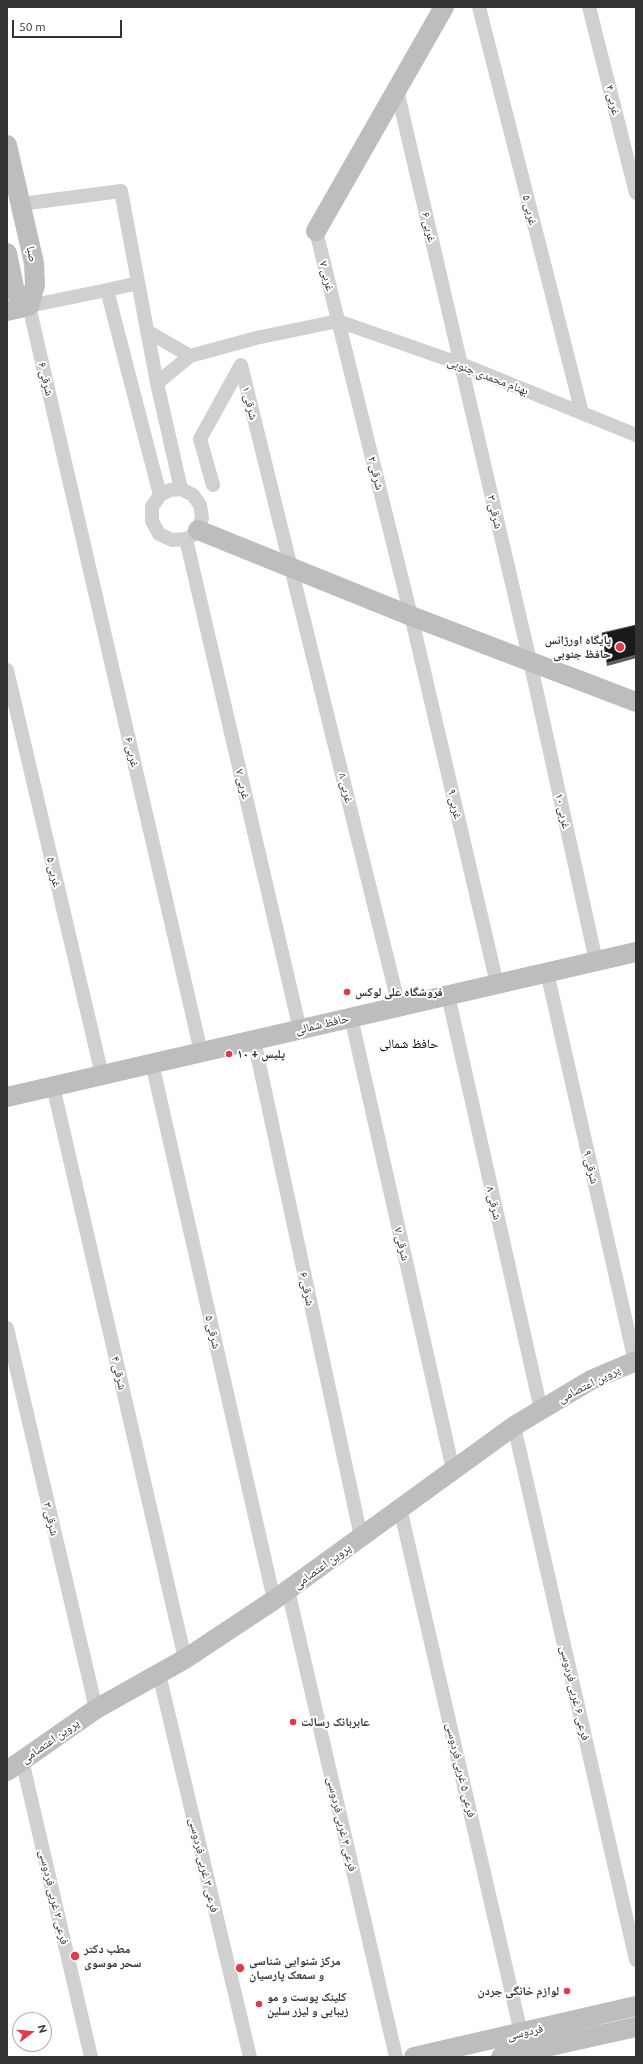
<!DOCTYPE html>
<html>
<head>
<meta charset="utf-8">
<style>
  body { margin:0 }
  #map { position:relative; width:643px; height:2064px; overflow:hidden; background:#fff; font-family:Ubuntu,sans-serif }
  canvas { display:block }
  .frame { position:absolute; inset:0; border:8px solid #333; pointer-events:none }
  .north { position:absolute; left:12px; top:2012px; width:40px; height:40px; box-sizing:border-box; background:#fff; border:1px solid #adadad; border-radius:50%; rotate:74deg; font-size:11px; font-weight:700; line-height:16px; text-align:center; color:#333 }
  .north::after { content:''; display:block; margin:auto; width:14px; height:18px; background:#e63946; clip-path:polygon(50% 0,100% 100%,50% 72%,0 100%) }
  .scale { position:absolute; left:12px; top:20px; width:110px; height:18px; box-sizing:border-box; border:2px solid #333; border-top:0; padding-left:5px; font-size:12px; line-height:14px; white-space:nowrap; color:#333; -webkit-text-stroke:3px #fff; paint-order:stroke }
</style>
</head>
<body>
<div id="map">
<canvas width="643" height="2064"></canvas>
<div class="frame"></div>
<div class="north">N</div>
<div class="scale">50 m</div>
</div>
<script>
const ctx = document.querySelector('canvas').getContext('2d');
ctx.lineJoin = 'round';
const poly = rows => new Path2D(rows.map(r => 'M' + r).join(''));
function stroke(path, color, width, dash) { ctx.strokeStyle = color; ctx.lineWidth = width; ctx.lineCap = dash ? 'butt' : 'round'; ctx.setLineDash(dash || []); ctx.stroke(path); }
function fillPath(path, color) { ctx.fillStyle = color; ctx.fill(path, 'evenodd'); }
function label(font, color, halo, rows, align = 'center') {
  ctx.font = font + ' Ubuntu,"Noto Naskh Arabic",sans-serif'; ctx.lineWidth = 4; ctx.setLineDash([]); ctx.textBaseline = 'middle'; ctx.strokeStyle = halo; ctx.fillStyle = color; for (const [text, x, y, turn = 0] of rows) {
    ctx.save(); ctx.translate(x, y); ctx.rotate((+turn || 0) * Math.PI / 180); ctx.textAlign = isNaN(turn) ? turn : align; if (halo) ctx.strokeText(text, 0, 0); ctx.fillText(text, 0, 0); ctx.restore();
  }
}
stroke(poly([
  [479,7,582,413],
  [589,7,636,193],
  [397,90,530,661,596,961],
  [21,204,121,191,157,383,181,489],
  [316,231,413,624,497,984],
  [107,290,138,283],
  [338,321,461,364,636,435],
  [147,331,190,356,157,383],
  [190,356,256,338,338,321],
  [213,485,200,439,241,365,399,1006],
  [160,495,170,490,181,489,193,495,200,505,202,518,198,530,193,535,186,539,172,540,159,534,152,521,152,507,160,495,107,290,29,306,201,1052],
  [186,539,300,1030],
  [7,670,102,1075],
  [547,972,636,1366],
  [448,995,541,1410],
  [351,1017,453,1470],
  [254,1040,361,1537],
  [152,1063,274,1600],
  [53,1086,185,1659],
  [7,1328,96,1709],
  [514,1426,636,1960],
  [400,1508,521,2033],
  [288,1590,396,2057],
  [159,1674,250,2057],
  [22,1760,91,2057]
]), '#d0d0d0', 14);
stroke(poly([
  [7,145,34,263,35,285,29,306],
  [316,231,444,7],
  [7,253,15,292,29,306],
  [7,311,29,306],
  [198,530,411,616,636,702],
  [7,1097,636,952],
  [7,1771,96,1709,185,1659,274,1600,514,1426,591,1380,636,1361],
  [414,2057,636,2006],
  [501,2057,636,2027]
]), '#bdbdbd', 20);
fillPath(poly([
  [636,625,636,658,607,666,602,636,602,633]
]), '#8c8c8c');
fillPath(poly([
  [636,655,636,658,607,666,607,663]
]), '#5f5f5f');
const building = poly([
  [636,625,636,655,607,663,602,633,636,625]
]);
fillPath(building, '#1a1a1a');
stroke(building, '#5f5f5f', 1);
for (const [x, y, r, color] of [
  [620,647,5,"#e63946"],
  [347,992,4,"#e63946"],
  [229,1054,4,"#e63946"],
  [293,1722,4,"#e63946"],
  [75,1956,5,"#e63946"],
  [240,1968,5,"#e63946"],
  [567,1991,4,"#e63946"],
  [259,2004,4,"#e63946"]
]) { const dot = new Path2D(); dot.arc(x, y, r, 0, 2 * Math.PI); ctx.fillStyle = color; ctx.fill(dot); stroke(dot, '#fff', 1.5); }
label('12px', '#333', '#fff', [
  ["۴ غربی",613,100,76],
  ["۵ غربی",530,210,76],
  ["۶ غربی",429,227,77],
  ["صبا",32,254,79],
  ["۷ غربی",327,276,76],
  ["بهنام محمدی جنوبی",488,376,21],
  ["۶ شرقی",46,379,77],
  ["۱ شرقی",250,403,76],
  ["۲ شرقی",376,473,76],
  ["۳ شرقی",495,512,77],
  ["۶ غربی",132,752,77],
  ["۷ غربی",243,784,77],
  ["۸ غربی",346,788,76],
  ["۹ غربی",455,804,77],
  ["۱۰ غربی",563,811,78],
  ["۵ غربی",54,872,77],
  ["حافظ شمالی",322,1024,-13],
  ["شرقی ۹",591,1167,77],
  ["۸ شرقی",494,1203,77],
  ["۷ شرقی",402,1244,77],
  ["۶ شرقی",307,1289,78],
  ["۵ شرقی",213,1332,77],
  ["۴ شرقی",119,1373,77],
  ["پروین اعتصامی",589,1384,-27],
  ["۳ شرقی",51,1519,77],
  ["پروین اعتصامی",322,1566,-36],
  ["فرعی ۶ غربی فردوسی",575,1693,77],
  ["پروین اعتصامی",50,1741,-35],
  ["فرعی ۵ غربی فردوسی",461,1770,77],
  ["فرعی ۴ غربی فردوسی",342,1824,77],
  ["فرعی ۳ غربی فردوسی",204,1865,77],
  ["فرعی ۲ غربی فردوسی",54,1897,77],
  ["فردوسی",525,2032,-13]
]);
label('bold 12px', '#333', '#fff', [
  ["پایگاه اورژانس",611,640,"right"],
  ["حافظ جنوبی",611,654,"right"],
  ["فروشگاه علی لوکس",355,992],
  ["پلیس + ۱۰",237,1054],
  ["عابربانک رسالت",301,1722],
  ["مطب دکتر",84,1949],
  ["سحر موسوی",84,1963],
  ["مرکز شنوایی شناسی",249,1961],
  ["و سمعک پارسیان",249,1975],
  ["لوازم خانگی جردن",559,1991,"right"],
  ["کلینک پوست و مو",267,1997],
  ["زیبایی و لیزر سلین",267,2011]
], 'left');
label('13px', '#000', '#fff', [
  ["حافظ شمالی",409,1044]
]);
</script>
</body>
</html>
